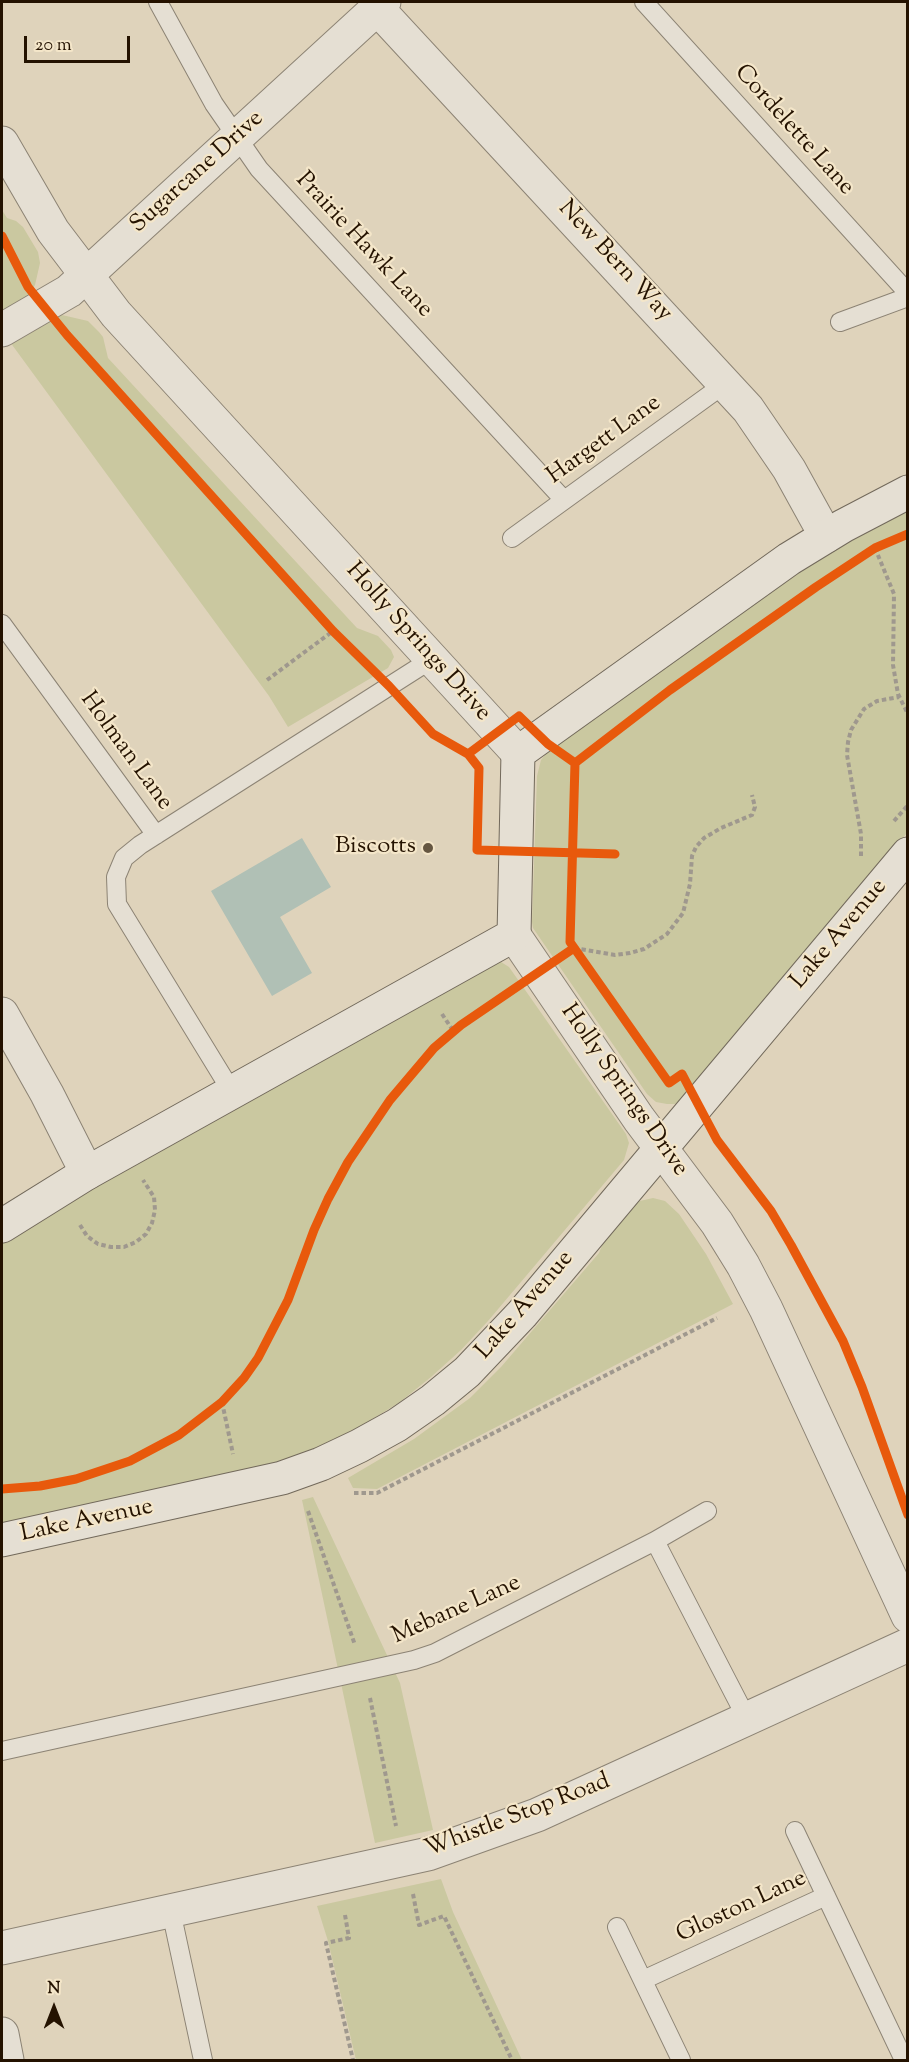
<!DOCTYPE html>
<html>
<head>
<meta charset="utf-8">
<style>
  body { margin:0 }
  #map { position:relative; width:909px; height:2062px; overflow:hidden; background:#dfd3bb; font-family:"Sorts Mill Goudy",serif }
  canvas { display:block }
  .frame { position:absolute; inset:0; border:3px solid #241200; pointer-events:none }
  .north { position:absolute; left:24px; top:1978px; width:60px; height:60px; -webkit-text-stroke:4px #f4e6c9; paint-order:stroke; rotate:0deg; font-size:16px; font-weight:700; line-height:24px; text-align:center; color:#241200 }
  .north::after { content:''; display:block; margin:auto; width:21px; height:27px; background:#241200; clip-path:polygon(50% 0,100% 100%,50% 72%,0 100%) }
  .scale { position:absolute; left:24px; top:36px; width:106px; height:27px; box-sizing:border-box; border:3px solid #241200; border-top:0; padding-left:8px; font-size:18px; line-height:21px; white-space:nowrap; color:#241200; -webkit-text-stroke:4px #f4e6c9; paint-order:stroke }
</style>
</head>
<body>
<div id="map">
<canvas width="909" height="2062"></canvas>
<div class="frame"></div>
<div class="north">N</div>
<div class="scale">20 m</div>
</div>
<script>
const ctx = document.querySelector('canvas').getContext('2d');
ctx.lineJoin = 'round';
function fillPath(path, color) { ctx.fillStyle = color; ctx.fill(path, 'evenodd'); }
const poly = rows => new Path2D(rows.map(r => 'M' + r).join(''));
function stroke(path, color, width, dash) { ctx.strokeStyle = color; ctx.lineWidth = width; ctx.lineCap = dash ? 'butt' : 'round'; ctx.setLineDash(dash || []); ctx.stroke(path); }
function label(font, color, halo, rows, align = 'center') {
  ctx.font = font + ' "Sorts Mill Goudy",serif'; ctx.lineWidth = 4.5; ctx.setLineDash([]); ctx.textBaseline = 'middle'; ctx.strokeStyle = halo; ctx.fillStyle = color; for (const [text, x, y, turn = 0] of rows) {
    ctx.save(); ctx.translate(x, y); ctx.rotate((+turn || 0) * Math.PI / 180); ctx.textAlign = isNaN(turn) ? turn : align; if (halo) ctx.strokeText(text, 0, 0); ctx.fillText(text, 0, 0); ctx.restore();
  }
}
fillPath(poly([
  [2,210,7,218,16,221,23,227,38,252,40,263,35,285,29,295,2,311],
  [62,315,88,321,99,332,103,337,108,358,357,628,378,636,391,650,394,657,388,668,288,727,269,696,10,342,51,318],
  [907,509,907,833,688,1095,675,1104,667,1104,656,1102,647,1094,533,928,532,922,537,776,541,760,548,751,791,576,845,542],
  [491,959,501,962,509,967,626,1134,629,1143,624,1160,488,1321,461,1350,431,1377,400,1402,366,1423,324,1445,282,1462,2,1525,2,1241],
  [653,1198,665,1201,679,1214,706,1254,733,1304,377,1489,353,1488,348,1478,414,1439,470,1398,501,1367,599,1253,603,1243,631,1203],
  [313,1497,400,1683,433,1830,375,1843,302,1500],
  [441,1879,453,1912,522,2060,356,2060,328,1941,317,1906]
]), '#cac8a0');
fillPath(poly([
  [302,838,331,887,280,917,312,973,272,996,211,891]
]), '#b0c0b5');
const lane = poly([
  [158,2,214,104,259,169,564,500],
  [644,2,908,293],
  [840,322,908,297],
  [512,538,726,383],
  [2,624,156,835],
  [232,1092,117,904,116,877,124,858,140,845,432,659],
  [655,1541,747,1719],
  [2,1751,414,1660,435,1653,655,1541,707,1511],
  [795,1831,904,2060],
  [171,1911,203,2060],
  [617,1927,681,2060],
  [643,1980,826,1896]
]);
const street = poly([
  [377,8,748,409,789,469,826,536],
  [2,143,53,231,116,314,518,753],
  [2,330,69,291,384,2],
  [514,935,639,1119,717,1223,743,1265,766,1309,908,1616],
  [2,1014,47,1094,87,1173],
  [2,1948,428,1854,537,1815,908,1645],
  [2,2034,7,2060]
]);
const secondary = poly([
  [2,1226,87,1173,514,935,518,753,789,559,843,526,908,492],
  [2,1540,282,1478,321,1464,359,1446,397,1425,433,1400,467,1372,522,1314,908,854]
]);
stroke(lane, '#8c8374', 20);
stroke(street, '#8c8374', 35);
stroke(secondary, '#72695b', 35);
stroke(poly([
  [875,548,894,594,893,665,898,694,908,714],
  [267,680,333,631],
  [894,821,908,805],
  [861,856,861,834,847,755,848,742,851,730,864,709,877,701,899,697],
  [574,948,615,955,630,953,644,949,667,934,683,913,690,884,692,856,696,847,704,838,721,828,752,815,755,807,752,795],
  [442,1014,454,1032],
  [80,1225,87,1236,98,1244,111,1247,124,1247,136,1242,146,1234,152,1223,155,1210,154,1197,143,1180],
  [222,1402,233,1454],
  [354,1493,377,1493,717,1318],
  [308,1511,355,1645],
  [370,1698,396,1826],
  [413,1894,419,1925,444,1916,512,2060],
  [345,1915,349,1938,326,1943,353,2060]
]), '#9f988e', 4, [4.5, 3]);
stroke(lane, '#e5dfd3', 18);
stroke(street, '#e5dfd3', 33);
stroke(secondary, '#e5dfd3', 33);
stroke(poly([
  [2,236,28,287,67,335,333,631,389,686,433,734,468,754,479,768,477,850,615,854],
  [468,754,519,716,548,744,575,763],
  [575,763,570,942,669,1083,682,1074,717,1140,771,1211,791,1245,843,1341,862,1387,908,1515],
  [575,763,670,690,816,587,875,548,908,534],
  [2,1489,40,1486,76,1479,130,1461,179,1435,222,1402,244,1378,258,1358,288,1300,314,1230,328,1199,348,1162,390,1100,434,1048,461,1025,574,948]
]), '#e8590c', 9);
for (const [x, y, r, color] of [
  [428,848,6,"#655641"]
]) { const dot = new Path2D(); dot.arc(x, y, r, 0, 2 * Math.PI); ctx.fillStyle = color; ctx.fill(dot); stroke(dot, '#f4e6c9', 2); }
label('24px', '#241200', '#f4e6c9', [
  ["Cordelette Lane",793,131,48],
  ["Sugarcane Drive",198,173,-42],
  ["Prairie Hawk Lane",363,246,47],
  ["New Bern Way",614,262,47],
  ["Hargett Lane",605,441,-36],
  ["Holly Springs Drive",417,643,48],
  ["Holman Lane",125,752,54],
  ["Lake Avenue",840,935,-50],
  ["Holly Springs Drive",623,1091,55],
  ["Lake Avenue",526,1306,-49],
  ["Lake Avenue",87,1522,-12],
  ["Mebane Lane",457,1611,-24],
  ["Whistle Stop Road",518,1817,-21],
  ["Gloston Lane",742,1908,-25]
]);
label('24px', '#241200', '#f4e6c9', [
  ["Biscotts",416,848]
], 'right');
</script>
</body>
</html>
